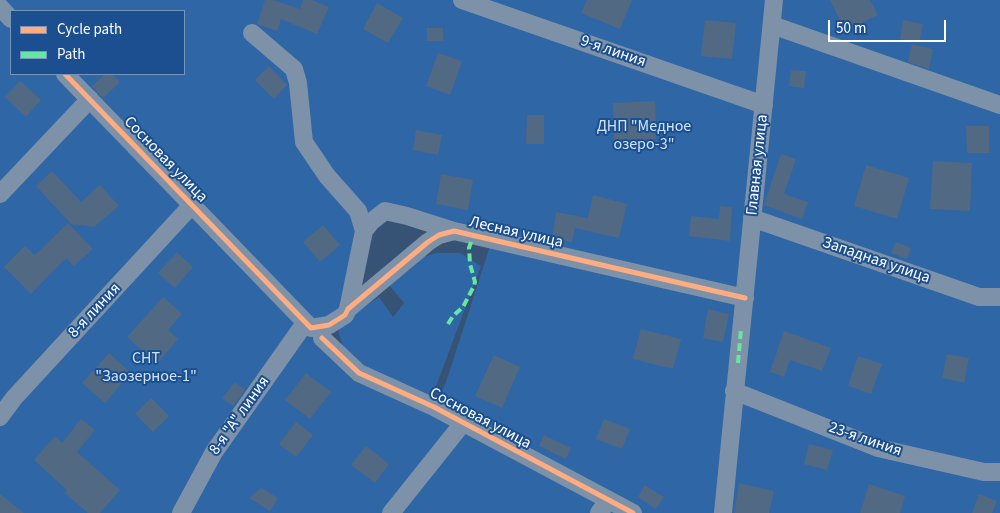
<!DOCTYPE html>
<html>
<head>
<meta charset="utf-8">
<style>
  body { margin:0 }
  #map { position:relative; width:1000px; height:513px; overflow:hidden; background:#365274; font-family:"Source Sans 3",sans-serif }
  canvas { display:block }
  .legend { position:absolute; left:10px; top:10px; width:175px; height:65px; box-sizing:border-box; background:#1b4f8f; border:1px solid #7695bc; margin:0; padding:6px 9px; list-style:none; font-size:15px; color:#fff }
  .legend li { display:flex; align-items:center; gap:10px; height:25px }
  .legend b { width:25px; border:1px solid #7695bc }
  .scale { position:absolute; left:828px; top:20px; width:118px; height:22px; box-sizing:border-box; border:2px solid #fff; border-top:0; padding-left:6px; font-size:15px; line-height:18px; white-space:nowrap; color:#fff; -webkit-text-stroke:4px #1b4f8f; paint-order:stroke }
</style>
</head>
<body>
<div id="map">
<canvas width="1000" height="513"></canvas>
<ul class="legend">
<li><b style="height:6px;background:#ffac80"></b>Cycle path</li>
<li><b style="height:6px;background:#66e7a1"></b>Path</li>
</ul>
<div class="scale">50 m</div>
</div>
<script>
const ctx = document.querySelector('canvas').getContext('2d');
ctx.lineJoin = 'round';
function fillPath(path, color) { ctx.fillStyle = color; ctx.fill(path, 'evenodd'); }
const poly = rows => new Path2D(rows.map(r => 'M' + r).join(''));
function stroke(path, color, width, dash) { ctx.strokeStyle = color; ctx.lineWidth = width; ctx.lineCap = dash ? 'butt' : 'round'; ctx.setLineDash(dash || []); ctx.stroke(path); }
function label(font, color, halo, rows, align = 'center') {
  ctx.font = font + ' "Source Sans 3",sans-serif'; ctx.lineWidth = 4; ctx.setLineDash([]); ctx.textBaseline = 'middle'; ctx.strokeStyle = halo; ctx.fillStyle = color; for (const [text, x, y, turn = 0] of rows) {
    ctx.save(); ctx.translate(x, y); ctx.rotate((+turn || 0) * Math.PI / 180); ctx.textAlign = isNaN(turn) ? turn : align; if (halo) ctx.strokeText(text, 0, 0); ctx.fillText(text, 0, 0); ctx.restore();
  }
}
fillPath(poly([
  [0,0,1000,0,1000,513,0,513],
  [11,11,184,11,184,74,11,74],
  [407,216,492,240,446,382,434,407,359,373,311,328,350,301,371,221],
  [436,253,460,253,481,266,431,400,371,375,345,352,338,331,343,321,379,297,393,317,404,303,389,285,411,261]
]), '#2f66a5');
fillPath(poly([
  [265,0,273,0,300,9,303,0,312,0,329,7,317,34,281,19,277,31,257,24],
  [587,0,632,0,620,29,581,13],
  [830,0,870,0,878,15,845,31],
  [377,3,403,18,388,43,363,29],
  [705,20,736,23,732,59,701,56],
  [903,20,923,24,919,43,900,39],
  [427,28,443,28,443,41,427,41],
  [912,44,933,49,929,69,908,62],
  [438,53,462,61,450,95,426,86],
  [269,66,287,85,274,99,255,80],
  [791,70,806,71,804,88,789,86],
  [105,74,112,74,120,82,103,98,92,86],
  [20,81,41,100,26,117,5,97],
  [655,101,656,139,614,140,613,103],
  [527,115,544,115,544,144,526,144],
  [966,126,989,126,989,153,967,153],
  [416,130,442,135,438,155,413,150],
  [781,154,796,159,784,194,808,202,802,219,764,205],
  [933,161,972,163,970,211,930,209],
  [866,165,909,178,897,219,854,206],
  [52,171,81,202,100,185,119,206,94,227,71,224,36,186],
  [441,174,473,180,468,210,436,204],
  [593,195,627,204,619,238,575,228,572,242,552,239,556,212,588,218],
  [720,206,732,207,730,241,689,236,691,216,719,219],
  [68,223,93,249,74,266,66,258,31,294,4,267,25,246,35,255],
  [323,225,340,245,320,262,303,242],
  [896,242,911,248,907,259,891,253],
  [177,252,193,267,175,288,158,273],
  [163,297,182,314,168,330,178,339,157,364,127,337],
  [708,309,729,314,723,342,703,338],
  [641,329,681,339,673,369,633,359],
  [784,331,831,348,822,371,790,360,784,377,770,372],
  [109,353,131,373,105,403,82,383],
  [947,354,969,358,964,383,942,378],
  [494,355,520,367,502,408,475,396],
  [858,356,882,364,871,394,848,386],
  [306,373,331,392,310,419,285,400],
  [235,382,245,390,233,406,222,398],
  [151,398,169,416,153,432,135,414],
  [81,419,95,430,77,452,120,490,100,513,88,513,65,493,67,490,34,460,55,436,62,443],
  [604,419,630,429,622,449,596,439],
  [296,422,313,435,296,457,279,444],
  [544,435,571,448,566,459,539,446],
  [809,444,833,450,827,470,804,464],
  [366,446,389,464,375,483,351,465],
  [739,483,774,491,769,513,734,513],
  [869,484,905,496,900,513,860,513],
  [645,485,664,497,656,509,638,497],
  [261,488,278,498,270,511,249,498],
  [0,494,24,513,0,513],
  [979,494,997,501,992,513,972,513]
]), '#526984');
stroke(poly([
  [462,0,764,105],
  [0,7,11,19],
  [772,25,1000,105],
  [252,33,294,69,298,83,304,142,327,176,358,211,364,231],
  [65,74,311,328,329,325,345,315,348,309,428,242,439,235,454,231,745,298],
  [0,194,90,99],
  [752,218,979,297,1000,297],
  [348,309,364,231,371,222,385,211,407,216,454,231],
  [322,338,359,373,434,407,633,513],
  [734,391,878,448,984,472,1000,472],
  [0,417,14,398,191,206],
  [181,513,214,452,305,323],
  [391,513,463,423],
  [599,513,608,501],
  [723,513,774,0]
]), '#7d92a8', 18);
stroke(poly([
  [448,324,453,316,463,307,474,286,475,282,470,264,469,248,473,236],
  [738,363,741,329]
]), '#66e7a1', 4, [8, 4]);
stroke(poly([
  [65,74,311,328,329,325,345,315,348,309,428,242,439,235,454,231,745,298],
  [322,338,359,373,434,407,633,513]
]), '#ffac80', 5);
label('16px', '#fff', '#1b4f8f', [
  ["9-я линия",613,52,19],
  ["Сосновая улица",165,160,46],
  ["Главная улица",758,165,-84],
  ["Лесная улица",516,233,13],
  ["Западная улица",876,261,19],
  ["8-я линия",95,311,-47],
  ["8-я \"А\" линия",240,416,-55],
  ["Сосновая улица",480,419,28],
  ["23-я линия",865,440,19]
]);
label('16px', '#cfe3fa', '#1b4f8f', [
  ["ДНП \"Медное",644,127],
  ["озеро-3\"",644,145],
  ["СНТ",146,359],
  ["\"Заозерное-1\"",146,377]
]);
</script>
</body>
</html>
